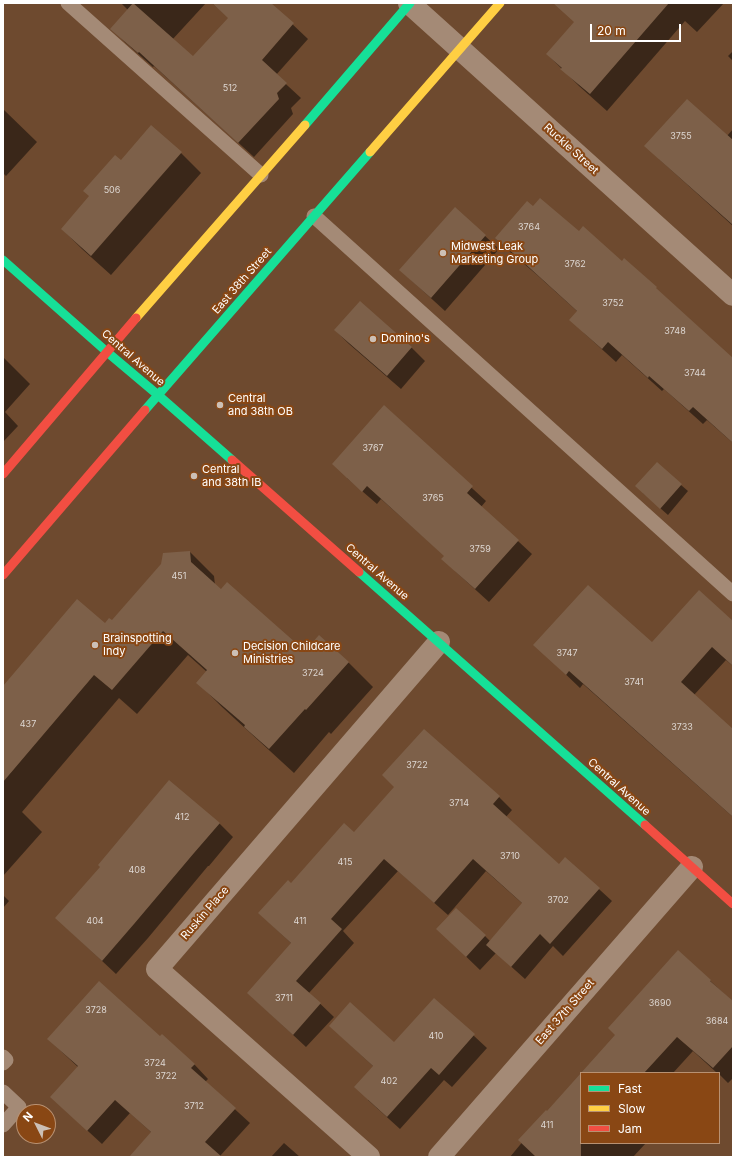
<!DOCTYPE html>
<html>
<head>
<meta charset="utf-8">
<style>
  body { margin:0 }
  #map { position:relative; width:736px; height:1160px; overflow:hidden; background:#6e4a2f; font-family:Inter,sans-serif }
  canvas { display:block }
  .frame { position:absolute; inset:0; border:4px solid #fff; pointer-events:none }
  .legend { position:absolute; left:580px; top:1072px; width:140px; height:72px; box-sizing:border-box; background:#894714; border:1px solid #b89172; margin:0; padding:5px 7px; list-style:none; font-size:12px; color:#fff }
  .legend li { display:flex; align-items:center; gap:8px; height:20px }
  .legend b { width:20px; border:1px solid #b89172 }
  .north { position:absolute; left:16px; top:1104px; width:40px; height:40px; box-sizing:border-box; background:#894714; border:1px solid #b89172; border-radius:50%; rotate:312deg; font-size:11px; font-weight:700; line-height:16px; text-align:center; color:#fff }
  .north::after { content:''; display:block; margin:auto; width:14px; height:18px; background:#ccc0b6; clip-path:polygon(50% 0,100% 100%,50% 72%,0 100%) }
  .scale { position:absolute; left:590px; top:24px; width:91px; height:18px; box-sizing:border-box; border:2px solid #fff; border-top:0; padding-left:5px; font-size:12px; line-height:14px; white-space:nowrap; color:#fff; -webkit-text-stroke:3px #894714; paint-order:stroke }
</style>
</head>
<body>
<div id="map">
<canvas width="736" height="1160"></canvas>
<div class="frame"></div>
<ul class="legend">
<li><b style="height:5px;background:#16e098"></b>Fast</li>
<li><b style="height:5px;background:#ffcf43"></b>Slow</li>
<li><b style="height:5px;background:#f24e42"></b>Jam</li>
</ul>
<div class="north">N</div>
<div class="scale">20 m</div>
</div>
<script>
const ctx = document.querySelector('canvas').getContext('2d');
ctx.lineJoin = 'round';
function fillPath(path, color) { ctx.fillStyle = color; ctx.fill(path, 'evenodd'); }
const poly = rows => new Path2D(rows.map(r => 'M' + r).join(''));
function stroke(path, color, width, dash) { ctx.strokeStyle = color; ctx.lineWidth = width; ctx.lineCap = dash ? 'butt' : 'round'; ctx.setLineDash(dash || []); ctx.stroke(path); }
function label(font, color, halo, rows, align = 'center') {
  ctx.font = font + ' Inter,sans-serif'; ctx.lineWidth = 4; ctx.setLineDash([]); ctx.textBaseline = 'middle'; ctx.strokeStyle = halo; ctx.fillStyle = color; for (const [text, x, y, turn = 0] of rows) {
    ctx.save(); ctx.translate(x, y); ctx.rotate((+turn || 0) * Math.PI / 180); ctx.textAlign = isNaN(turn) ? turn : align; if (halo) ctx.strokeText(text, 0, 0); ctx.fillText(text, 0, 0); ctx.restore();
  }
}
fillPath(poly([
  [121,3,206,3,172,40,193,58,229,18,212,3,270,3,308,39,276,75,301,98,291,108,293,114,254,157,154,66,153,67,126,43,112,29,128,10],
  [593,3,724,3,697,32,685,21,607,111,579,86,547,54],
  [733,51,733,61,728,56],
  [3,109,37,142,6,176,3,173],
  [151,127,181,153,201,173,111,275,82,249,62,229],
  [733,129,733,226,659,159,727,136],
  [455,208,499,249,445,311,400,270],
  [497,238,733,359,733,443,707,420,703,424,664,389,662,391,622,355,616,362,584,333,578,312,536,274,510,252],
  [360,302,412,348,425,361,401,389,349,344,335,330],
  [3,357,30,384,5,412,18,426,3,442],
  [384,407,486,501,481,507,532,554,489,602,456,572,445,556,381,499,377,504,347,478],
  [681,485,688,491,668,515,643,493],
  [190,552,214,576,215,585,306,652,320,637,349,663,373,687,331,734,329,732,294,773,222,707,198,683,207,672,188,655,137,714,119,698,22,812,42,832,3,876,3,687,105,624,112,622],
  [733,622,733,666,726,660,694,695,733,731,733,817,583,684,580,688,535,645,652,644],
  [499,797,512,810,506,817,559,865,565,858,612,901,563,956,553,946,525,979,496,953,480,970,451,942,485,936,490,941,523,904,486,871,448,915,398,871,343,931,354,943,309,993,334,1017,306,1047,248,993,292,944,259,913,291,884,354,834],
  [219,823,233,837,209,866,208,866,148,938,116,974,56,918],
  [3,895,9,901,3,908],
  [678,951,733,1002,733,1078,728,1083,719,1074,719,1073,717,1073,693,1051,673,1073,583,1073,616,1035],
  [434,999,487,1048,452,1087,444,1080,400,1129,368,1100,374,1067,330,1026,395,1043],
  [160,1037,194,1064,208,1079,205,1082,250,1123,220,1156,220,1157,167,1157,152,1133,130,1113,102,1144,51,1097,78,1067,48,1039],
  [581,1075,581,1143,646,1143,633,1157,510,1157,547,1112],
  [284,1143,300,1157,271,1157]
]), '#0007');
fillPath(poly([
  [133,3,193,56,228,18,212,3,271,3,294,23,262,60,287,83,277,93,279,99,238,143,139,52,138,53,110,29],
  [553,3,669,3,590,94,560,69,562,68,546,54,574,22],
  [687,99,733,140,733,225,644,146],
  [151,125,182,152,91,256,61,229,89,196,83,191,115,155,121,160],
  [540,198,579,231,583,226,622,261,624,258,657,287,656,288,733,358,733,443,693,407,689,411,649,376,648,378,608,342,602,349,569,320,577,311,521,260,495,238,527,201,533,206],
  [455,207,486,235,431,298,399,270],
  [360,301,412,347,387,376,334,330],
  [384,405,473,486,467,493,519,540,475,589,441,559,444,556,367,486,362,492,332,464],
  [657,462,682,484,660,509,635,486],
  [190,551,191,562,221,589,227,582,305,651,319,635,349,662,306,710,305,709,269,749,244,727,245,725,196,683,207,670,163,631,112,690,94,675,3,782,3,686,77,599,105,623,109,618,112,620,161,564,163,553],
  [588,585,652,642,699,590,733,621,733,666,712,647,681,682,733,729,733,817,569,671,566,675,533,645],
  [424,729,500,796,493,804,559,864,565,857,600,888,550,944,540,934,511,967,486,945,522,903,473,859,434,903,384,859,331,919,342,929,296,981,321,1003,293,1035,247,993,291,943,258,913,288,880,291,883,344,823,354,832,394,787,382,775],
  [169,780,220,823,194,853,134,924,102,961,55,918,100,867,98,865],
  [456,908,486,935,466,957,436,929],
  [678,950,711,980,710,981,733,1001,733,1046,713,1068,677,1037,644,1073,581,1073,615,1035,608,1028],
  [99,981,160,1036,162,1034,195,1064,191,1068,236,1108,205,1142,222,1157,129,1157,151,1132,115,1100,87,1131,50,1097,78,1066,47,1039],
  [434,998,475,1034,439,1075,431,1068,387,1117,354,1087,373,1066,329,1026,350,1002,394,1042],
  [581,1073,581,1157,536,1157,518,1140,546,1110,547,1111]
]), '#7d6049');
stroke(poly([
  [68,3,261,175],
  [314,216,733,594],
  [3,1057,6,1060,3,1063],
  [3,1092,19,1107,3,1125]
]), '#a48a76', 15);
stroke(poly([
  [409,3,733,295],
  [369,1157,157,969,439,642],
  [439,1157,692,867]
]), '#a48a76', 22);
stroke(poly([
  [305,125,410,3],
  [3,260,107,352,158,395,232,460],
  [145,410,370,152],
  [359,572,645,825]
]), '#16e098', 9);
stroke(poly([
  [370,152,500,3],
  [136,318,305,125]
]), '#ffcf43', 9);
stroke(poly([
  [232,460,359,572],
  [3,474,136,318],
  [3,575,145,410],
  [645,825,733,904]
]), '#f24e42', 9);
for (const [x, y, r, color] of [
  [443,253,4,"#ccc0b6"],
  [373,339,4,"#ccc0b6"],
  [220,405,4,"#ccc0b6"],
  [194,476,4,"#ccc0b6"],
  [95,645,4,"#ccc0b6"],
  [235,653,4,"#ccc0b6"]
]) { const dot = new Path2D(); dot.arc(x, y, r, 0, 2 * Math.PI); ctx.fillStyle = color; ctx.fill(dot); stroke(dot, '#894714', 1.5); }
label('9px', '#ded7d2', null, [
  ["512",230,88],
  ["3755",681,136],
  ["506",112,190],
  ["3764",529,227],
  ["3762",575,264],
  ["3752",613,303],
  ["3748",675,331],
  ["3744",695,373],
  ["3767",373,448],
  ["3765",433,498],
  ["3759",480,549],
  ["451",179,576],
  ["3747",567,653],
  ["3724",313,673],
  ["3741",634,682],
  ["437",28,724],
  ["3733",682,727],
  ["3722",417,765],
  ["3714",459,803],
  ["412",182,817],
  ["3710",510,856],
  ["415",345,862],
  ["408",137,870],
  ["3702",558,900],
  ["404",95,921],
  ["411",300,921],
  ["3711",284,998],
  ["3690",660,1003],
  ["3728",96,1010],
  ["3684",717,1021],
  ["410",436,1036],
  ["3724",155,1063],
  ["3722",166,1076],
  ["402",389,1081],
  ["3712",194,1106],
  ["411",547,1125]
]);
label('11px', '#fff', '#894714', [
  ["Ruckle Street",571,149,42],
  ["East 38th Street",242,281,-49],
  ["Central Avenue",133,358,41],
  ["Central Avenue",377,572,41],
  ["Central Avenue",619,787,42],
  ["Ruskin Place",205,913,-49],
  ["East 37th Street",565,1012,-49]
]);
label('11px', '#fff', '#894714', [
  ["Midwest Leak",451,247],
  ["Marketing Group",451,260],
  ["Domino's",381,339],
  ["Central",228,399],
  ["and 38th OB",228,412],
  ["Central",202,470],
  ["and 38th IB",202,483],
  ["Brainspotting",103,639],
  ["Indy",103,652],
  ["Decision Childcare",243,647],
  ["Ministries",243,660]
], 'left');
</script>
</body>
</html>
